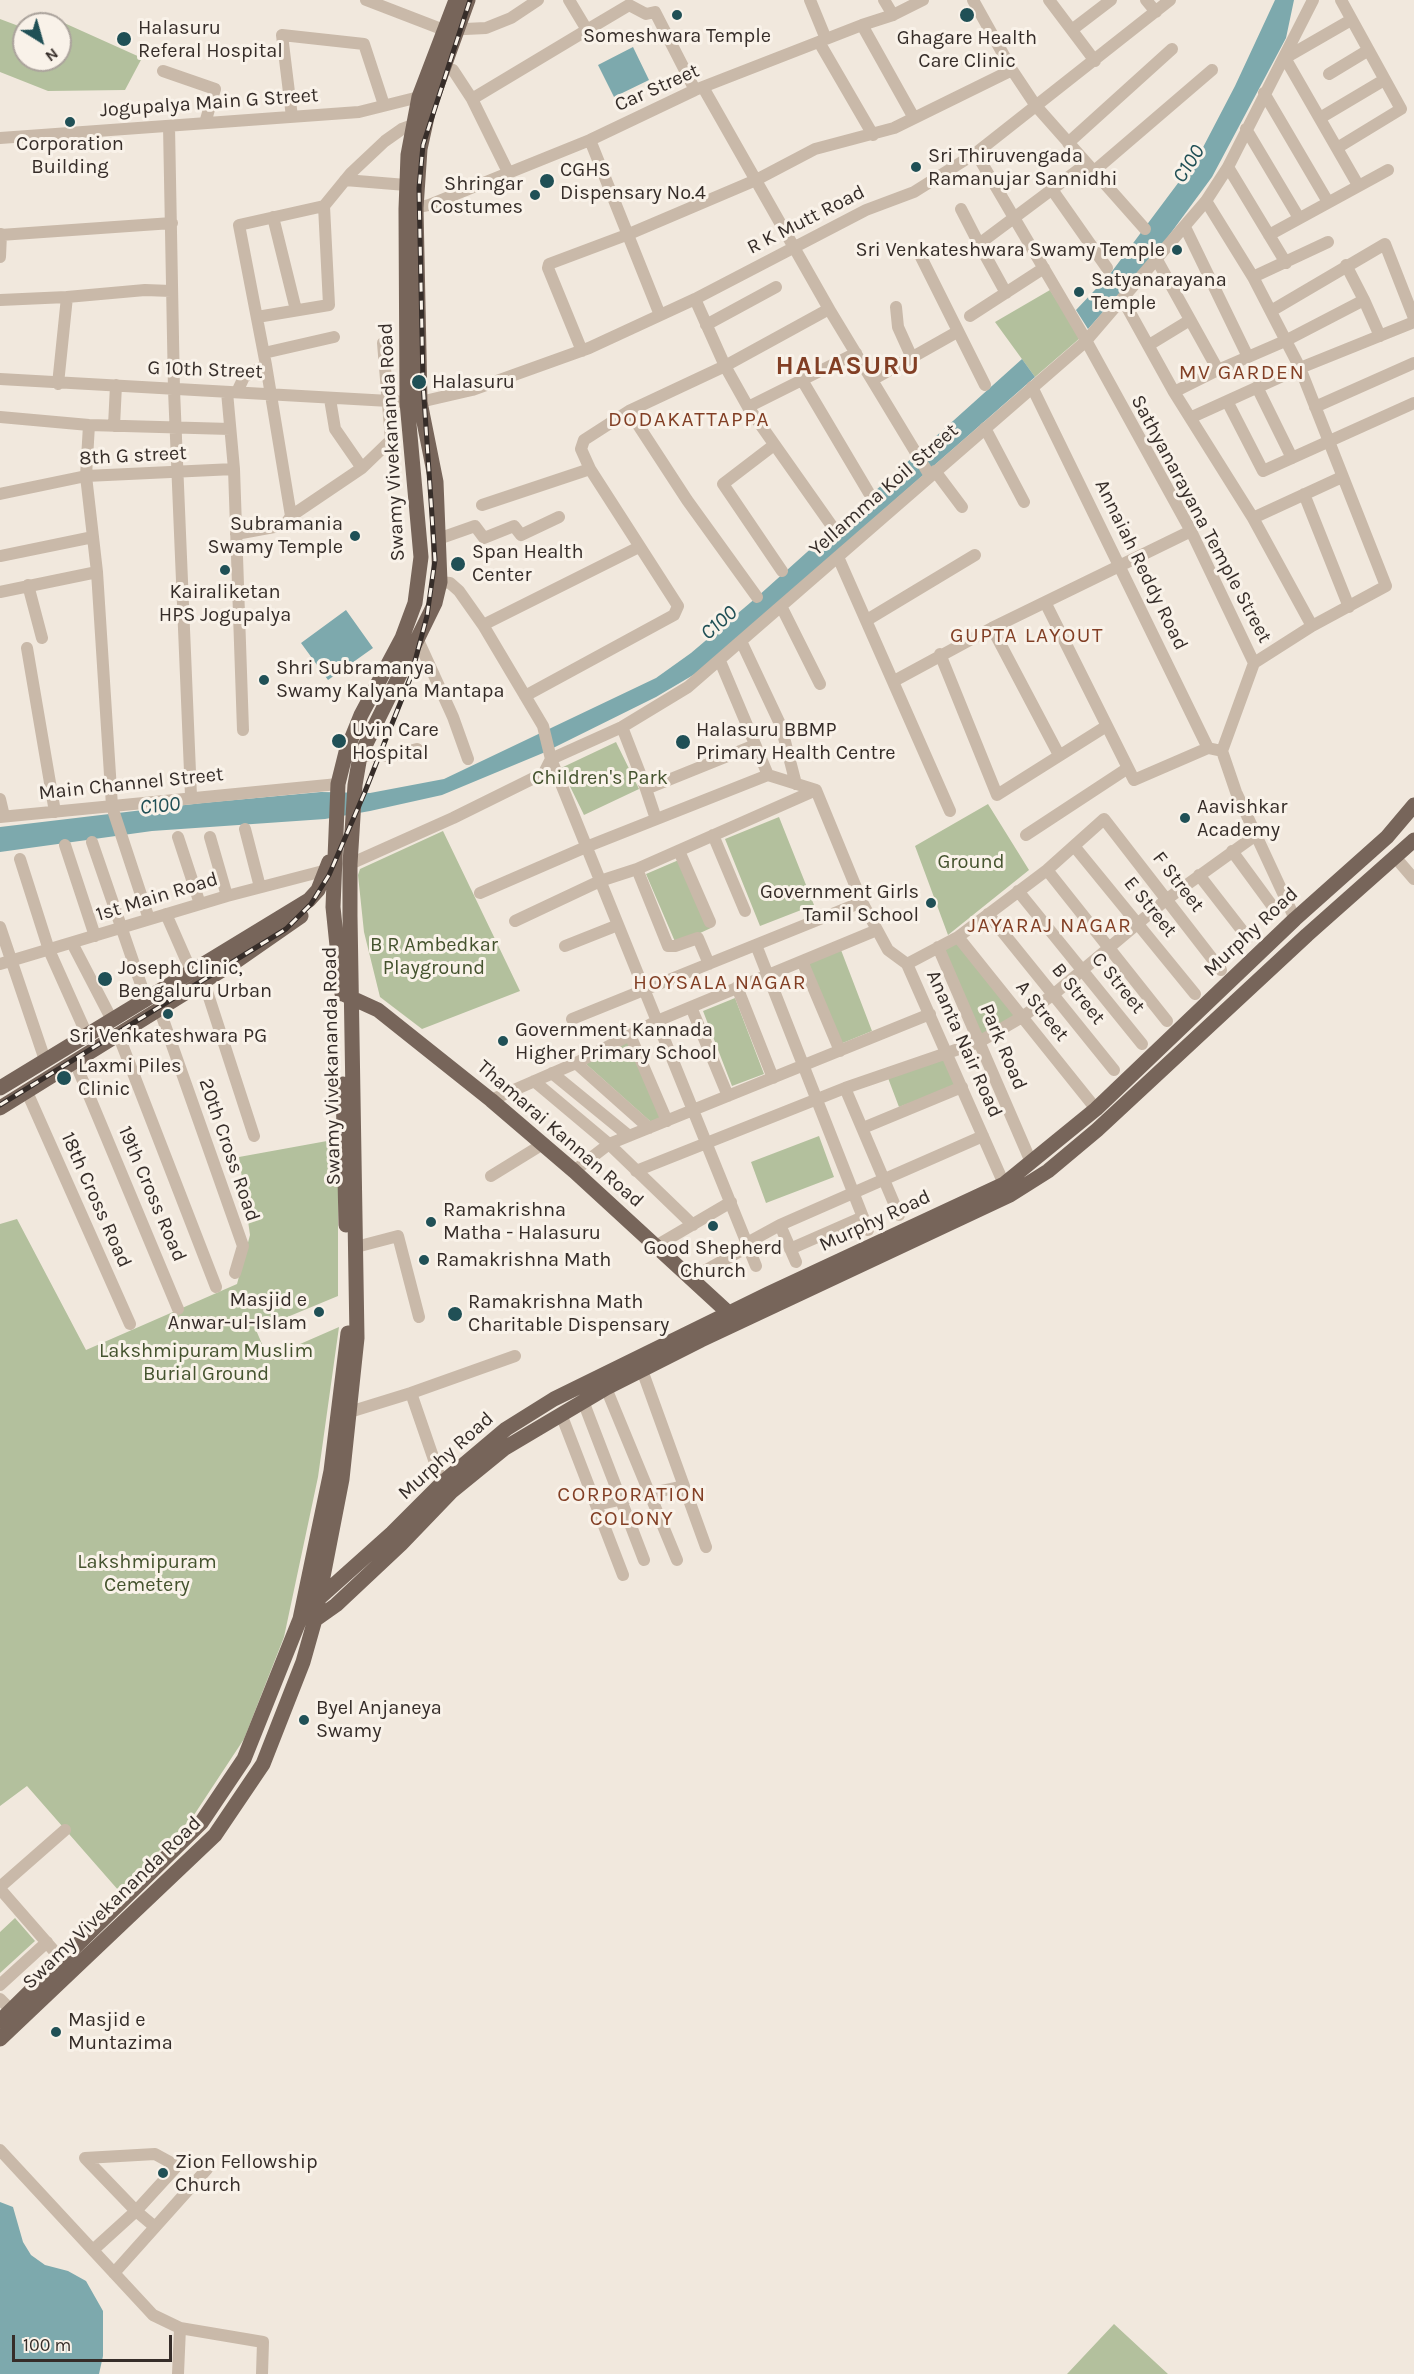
<!DOCTYPE html>
<html>
<head>
<meta charset="utf-8">
<style>
  body { margin:0 }
  #map { position:relative; width:1414px; height:2374px; overflow:hidden; background:#f1e8dd; font-family:Karla,sans-serif }
  canvas { display:block }
  .north { position:absolute; left:12px; top:12px; width:60px; height:60px; box-sizing:border-box; background:#f9f2e9; border:2px solid #aba39c; border-radius:50%; rotate:143deg; font-size:16px; font-weight:700; line-height:24px; text-align:center; color:#362d29 }
  .north::after { content:''; display:block; margin:auto; width:21px; height:27px; background:#205056; clip-path:polygon(50% 0,100% 100%,50% 72%,0 100%) }
  .scale { position:absolute; left:12px; top:2335px; width:160px; height:27px; box-sizing:border-box; border:3px solid #362d29; border-top:0; padding-left:8px; font-size:18px; line-height:21px; white-space:nowrap; color:#362d29; -webkit-text-stroke:4px #f9f2e9; paint-order:stroke }
</style>
</head>
<body>
<div id="map">
<canvas width="1414" height="2374"></canvas>
<div class="north">N</div>
<div class="scale">100 m</div>
</div>
<script>
const ctx = document.querySelector('canvas').getContext('2d');
ctx.lineJoin = 'round';
function fillPath(path, color) { ctx.fillStyle = color; ctx.fill(path, 'evenodd'); }
const poly = rows => new Path2D(rows.map(r => 'M' + r).join(''));
function stroke(path, color, width, dash) { ctx.strokeStyle = color; ctx.lineWidth = width; ctx.lineCap = dash ? 'butt' : 'round'; ctx.setLineDash(dash || []); ctx.stroke(path); }
function label(font, color, halo, rows, align = 'center') {
  ctx.font = font + ' Karla,sans-serif'; ctx.lineWidth = 6; ctx.setLineDash([]); ctx.textBaseline = 'middle'; ctx.strokeStyle = halo; ctx.fillStyle = color; for (const [text, x, y, turn = 0] of rows) {
    ctx.save(); ctx.translate(x, y); ctx.rotate((+turn || 0) * Math.PI / 180); ctx.textAlign = isNaN(turn) ? turn : align; if (halo) ctx.strokeText(text, 0, 0); ctx.fillText(text, 0, 0); ctx.restore();
  }
}
fillPath(poly([
  [42,13,142,58,125,90,48,91,0,72,0,19,24,28,24,60,60,60,60,24,36,24],
  [1050,290,1080,338,1035,377,995,322],
  [616,742,639,789,584,815,561,768],
  [988,804,1029,870,948,935,915,846],
  [779,817,814,905,760,926,725,839],
  [443,831,520,991,422,1029,380,997,364,932,358,875,360,869],
  [681,859,711,928,676,944,646,874],
  [958,942,1015,1016,981,1036,943,948],
  [841,950,872,1031,833,1047,801,965],
  [735,998,764,1074,732,1086,703,1011],
  [627,1040,661,1118,651,1122,586,1064],
  [943,1056,955,1086,899,1107,888,1078],
  [819,1136,834,1177,766,1203,751,1162],
  [338,1139,338,1296,256,1330,268,1358,339,1327,318,1477,284,1637,244,1739,192,1818,119,1891,27,1786,0,1806,0,1224,17,1219,86,1350,237,1284,250,1235,239,1157],
  [15,1918,35,1941,0,1973,0,1932],
  [1114,2324,1168,2374,1067,2374]
]), '#b3c09d');
fillPath(poly([
  [1275,0,1294,0,1286,38,1212,177,1162,245,1088,329,1076,310,1110,274,1199,155,1235,86],
  [633,47,649,80,614,97,598,65],
  [1022,359,1035,377,700,671,656,697,543,753,442,795,370,811,325,819,152,831,0,852,0,827,202,803,321,792,370,793,444,779,656,678,691,653,757,597],
  [346,610,373,648,328,680,301,643],
  [0,2202,13,2207,23,2242,31,2255,45,2265,68,2271,86,2281,103,2311,103,2356,99,2374,0,2374]
]), '#7da9ad');
stroke(poly([
  [366,0,444,30,486,28,511,18,538,0],
  [810,0,826,39],
  [884,0,893,15],
  [973,0,1012,70,1036,106,1145,229],
  [1049,0,1095,61],
  [1146,0,1156,12],
  [1351,20,1285,58,1358,185],
  [862,25,914,118],
  [1073,29,1111,0],
  [587,30,629,5,646,14,655,12,695,90],
  [819,42,873,135],
  [443,68,453,70,472,99,508,172],
  [163,71,215,89,205,123],
  [1329,74,1367,51],
  [704,89,829,309,930,476],
  [1264,93,1328,202],
  [472,99,587,30,569,0],
  [292,117,282,35,364,44,384,105],
  [1320,118,1384,80],
  [169,126,174,390,191,796],
  [1246,129,1299,218],
  [0,138,359,112,419,97],
  [590,140,660,315],
  [1068,143,1172,49],
  [1337,148,1401,109,1341,0],
  [976,153,1083,335,1191,531,1254,663,1222,751,1236,792,1295,919],
  [1228,167,1286,263],
  [1093,172,1212,70],
  [345,180,406,185],
  [1053,191,1107,268],
  [1206,201,1253,277,1300,368,1386,586,1312,626,1254,663],
  [410,209,429,205,590,140,695,90,862,25,893,15,923,0],
  [961,209,979,244],
  [273,217,296,310],
  [1185,227,1248,357],
  [0,235,172,223],
  [1269,235,1388,170],
  [919,253,985,385],
  [0,257,1,234],
  [1157,260,1218,370],
  [1253,277,1328,242],
  [1006,293,979,244,1086,164],
  [695,299,725,366,748,407,834,529],
  [0,300,67,297],
  [1123,300,1174,392,1253,518,1312,626],
  [1364,300,1380,336],
  [896,307,898,327,912,358],
  [1271,311,1385,244,1414,318],
  [970,316,1044,268],
  [257,317,329,305,324,206,351,173,385,141,402,129,413,125],
  [706,325,776,287],
  [1149,345,1190,320],
  [582,351,548,268,549,264,629,234,756,180,815,149,894,128,1012,70],
  [264,353,334,337],
  [0,379,407,402],
  [802,380,869,493],
  [872,380,957,332],
  [58,384,67,297,145,290,171,291],
  [1032,387,1208,748,1222,751],
  [1257,387,1292,458],
  [227,392,234,469,243,730],
  [237,392,244,377,266,365],
  [1174,392,1218,370,1285,341,1364,300,1346,265],
  [330,399,335,429,362,468],
  [1227,401,1263,471,1414,403],
  [420,402,472,390,589,348,695,299,866,210,914,192,976,153,1170,0],
  [748,407,856,353],
  [1315,407,1414,363],
  [629,411,687,500,757,597],
  [0,417,89,425,230,429],
  [1192,417,1300,368,1414,322],
  [89,425,86,476,97,572,112,806],
  [114,426,116,385],
  [985,428,1024,502],
  [774,445,723,484,782,571],
  [935,471,962,507],
  [0,494,86,476,234,469],
  [1304,494,1349,607],
  [482,505,590,469],
  [291,516,266,365,239,225,324,206],
  [1253,518,1342,477],
  [236,534,285,525,291,516,362,468,391,440,383,343],
  [438,539,475,526,484,538,514,526,521,535,559,517],
  [0,556,93,537],
  [838,557,950,811],
  [440,582,450,583,459,591,483,625,543,726,551,759,756,1266],
  [28,585,42,638],
  [0,592,97,572],
  [1045,602,1134,780,1208,748],
  [781,606,820,684],
  [867,620,975,555],
  [483,625,639,547],
  [992,628,1059,755],
  [418,640,453,717,468,759],
  [741,641,781,726,796,784],
  [27,648,55,812],
  [940,654,997,795,1105,727],
  [720,661,768,775,816,790,862,902,888,950,907,964,1004,1184],
  [894,681,992,628,1191,531],
  [525,696,674,615,678,606,590,469,581,449,584,440,629,411,725,366,829,309],
  [622,727,646,789],
  [360,756,391,756,417,749],
  [0,799,4,816],
  [114,813,149,919],
  [0,817,338,784],
  [656,819,646,789,755,745],
  [245,829,260,887],
  [713,835,745,911],
  [1026,835,1128,768],
  [178,837,200,904],
  [210,837,227,896],
  [92,842,146,999],
  [65,845,95,936],
  [1074,846,1195,994],
  [679,851,710,922],
  [1232,851,1276,911],
  [1395,857,1414,879],
  [20,859,49,950,87,1035],
  [350,864,453,818,544,773,551,759,622,727,688,687,1085,342,1206,201,1228,167,1313,0],
  [637,869,668,946,675,946,698,938,709,964],
  [1047,870,1167,1021],
  [1199,875,1248,938],
  [1018,891,1142,1044],
  [480,893,586,847,768,775],
  [166,914,191,971],
  [988,914,1114,1070],
  [515,921,600,881,637,869,816,790],
  [0,927,45,1060],
  [958,937,1096,1109],
  [72,943,112,1020],
  [756,945,868,1230],
  [565,946,618,925],
  [938,947,1031,1162],
  [802,961,840,1051],
  [0,964,227,896,327,870],
  [907,964,958,937,1047,870,1104,819,1221,970],
  [204,982,254,1136],
  [737,987,773,1078],
  [691,1007,728,1096],
  [159,1008,243,1246,235,1273],
  [572,1019,862,902],
  [118,1034,216,1287],
  [630,1035,667,1121],
  [75,1062,178,1309],
  [576,1063,649,1128],
  [552,1073,629,1136],
  [534,1081,609,1144,693,1225],
  [845,1088,899,1215],
  [27,1092,130,1324],
  [491,1100,576,1063,657,1021,877,930],
  [863,1128,962,1087],
  [574,1171,609,1144,930,1014],
  [636,1171,845,1088,979,1042,1022,1017,1054,994,1167,899,1256,835],
  [491,1176,543,1144],
  [780,1225,796,1262],
  [656,1246,731,1202],
  [356,1247,398,1236,419,1317],
  [790,1249,863,1217],
  [690,1279,744,1249,747,1243,780,1225,983,1136],
  [642,1370,706,1547],
  [606,1388,677,1560],
  [411,1393,442,1483],
  [583,1401,644,1560],
  [343,1414,411,1393,515,1356],
  [561,1414,623,1575],
  [596,1505,684,1486],
  [0,1887,65,1830],
  [0,1889,62,1960],
  [0,1985,47,1942],
  [0,1999,11,2010],
  [0,2150,153,2315,180,2328,263,2342,262,2374],
  [93,2250,136,2211,177,2166,155,2154,85,2158,136,2211,155,2227],
  [114,2273,207,2169],
  [178,2374,180,2328]
]), '#c9b9a9', 12);
stroke(poly([
  [342,994,333,907,338,784,346,752,361,715,402,638,415,603,421,557,407,402,406,209,408,155,419,97,456,0],
  [343,994,378,1010,491,1100,574,1171,734,1318],
  [343,1084,346,1225],
  [0,1088,309,900,318,890,329,862],
  [0,1108,232,964,301,916],
  [316,1601,392,1533,442,1483,506,1429,554,1399,768,1294,1004,1184,1096,1109,1295,919,1387,837,1414,805],
  [312,1622,336,1605,401,1544,451,1492,505,1448,606,1388,701,1340,1010,1195,1048,1171,1097,1130,1307,935,1414,840],
  [0,2021,201,1823,244,1759,300,1619,331,1471,348,1333],
  [0,2039,215,1835,263,1764,303,1662,314,1623,342,1479,357,1338,350,916,350,864,355,785,360,756,435,603,440,582,436,482,420,402,416,208,420,149,429,108,468,0]
]), '#77655a', 15);
const rail = poly([
  [0,1105,286,929,311,904,329,875,364,794,411,676,427,616,435,560,423,383,419,188,423,145,470,0]
]);
stroke(rail, '#362d29', 5);
stroke(rail, '#f9f2e9', 3, [9]);
for (const [x, y, r, color] of [
  [677,15,6,"#205056"],
  [967,15,8,"#205056"],
  [124,39,8,"#205056"],
  [70,122,6,"#205056"],
  [916,167,6,"#205056"],
  [547,181,8,"#205056"],
  [535,195,6,"#205056"],
  [1177,250,6,"#205056"],
  [1079,292,6,"#205056"],
  [419,382,8,"#205056"],
  [355,536,6,"#205056"],
  [458,564,8,"#205056"],
  [225,570,6,"#205056"],
  [264,680,6,"#205056"],
  [339,741,8,"#205056"],
  [683,742,8,"#205056"],
  [1185,818,6,"#205056"],
  [931,903,6,"#205056"],
  [105,979,8,"#205056"],
  [168,1014,6,"#205056"],
  [503,1041,6,"#205056"],
  [64,1078,8,"#205056"],
  [431,1222,6,"#205056"],
  [713,1226,6,"#205056"],
  [424,1260,6,"#205056"],
  [319,1312,6,"#205056"],
  [455,1314,8,"#205056"],
  [304,1720,6,"#205056"],
  [56,2032,6,"#205056"],
  [163,2173,6,"#205056"]
]) { const dot = new Path2D(); dot.arc(x, y, r, 0, 2 * Math.PI); ctx.fillStyle = color; ctx.fill(dot); stroke(dot, '#f9f2e9', 2); }
label('20px', '#362d29', '#f9f2e9', [
  ["Halasuru",138,28],
  ["Referal Hospital",138,51],
  ["Someshwara Temple",677,36,"center"],
  ["Ghagare Health",967,38,"center"],
  ["Care Clinic",967,61,"center"],
  ["Corporation",70,144,"center"],
  ["Building",70,167,"center"],
  ["Sri Thiruvengada",928,156],
  ["Ramanujar Sannidhi",928,179],
  ["CGHS",560,170],
  ["Dispensary No.4",560,193],
  ["Shringar",523,184,"right"],
  ["Costumes",523,207,"right"],
  ["Sri Venkateshwara Swamy Temple",1165,250,"right"],
  ["Satyanarayana",1091,280],
  ["Temple",1091,303],
  ["Halasuru",432,382],
  ["Subramania",343,524,"right"],
  ["Swamy Temple",343,547,"right"],
  ["Span Health",472,552],
  ["Center",472,575],
  ["Kairaliketan",225,592,"center"],
  ["HPS Jogupalya",225,615,"center"],
  ["Shri Subramanya",276,668],
  ["Swamy Kalyana Mantapa",276,691],
  ["Uvin Care",352,730],
  ["Hospital",352,753],
  ["Halasuru BBMP",696,730],
  ["Primary Health Centre",696,753],
  ["Aavishkar",1197,807],
  ["Academy",1197,830],
  ["Government Girls",919,892,"right"],
  ["Tamil School",919,915,"right"],
  ["Joseph Clinic,",118,968],
  ["Bengaluru Urban",118,991],
  ["Government Kannada",515,1030],
  ["Higher Primary School",515,1053],
  ["Sri Venkateshwara PG",168,1036,"center"],
  ["Laxmi Piles",78,1066],
  ["Clinic",78,1089],
  ["Ramakrishna",443,1210],
  ["Matha - Halasuru",443,1233],
  ["Good Shepherd",713,1248,"center"],
  ["Church",713,1271,"center"],
  ["Ramakrishna Math",436,1260],
  ["Masjid e",307,1300,"right"],
  ["Anwar-ul-Islam",307,1323,"right"],
  ["Ramakrishna Math",468,1302],
  ["Charitable Dispensary",468,1325],
  ["Byel Anjaneya",316,1708],
  ["Swamy",316,1731],
  ["Masjid e",68,2020],
  ["Muntazima",68,2043],
  ["Zion Fellowship",175,2162],
  ["Church",175,2185]
], 'left');
label('20px', '#362d29', '#f9f2e9', [
  ["Car Street",657,88,-24],
  ["Jogupalya Main G Street",209,103,-4],
  ["R K Mutt Road",806,220,-27],
  ["G 10th Street",205,370,2],
  ["Swamy Vivekananda Road",392,442,-93],
  ["8th G street",133,456,-3],
  ["Yellamma Koil Street",884,490,-41],
  ["Sathyanarayana Temple Street",1201,519,62],
  ["Annaiah Reddy Road",1141,565,64],
  ["Main Channel Street",131,784,-6],
  ["F Street",1178,882,52],
  ["1st Main Road",157,897,-17],
  ["E Street",1150,907,51],
  ["Murphy Road",1251,932,-43],
  ["C Street",1118,983,51],
  ["B Street",1078,994,51],
  ["A Street",1042,1011,51],
  ["Ananta Nair Road",964,1044,66],
  ["Park Road",1003,1047,67],
  ["Swamy Vivekananda Road",332,1066,-91],
  ["Thamarai Kannan Road",560,1134,41],
  ["20th Cross Road",229,1150,71],
  ["19th Cross Road",152,1194,67],
  ["18th Cross Road",96,1200,66],
  ["Murphy Road",875,1221,-25],
  ["Murphy Road",446,1456,-42],
  ["Swamy Vivekananda Road",112,1903,-44]
]);
label('20px', '#44532e', '#f9f2e9', [
  ["Children's Park",600,778],
  ["Ground",971,862],
  ["B R Ambedkar",434,945],
  ["Playground",434,968],
  ["Lakshmipuram Muslim",206,1351],
  ["Burial Ground",206,1374],
  ["Lakshmipuram",147,1562],
  ["Cemetery",147,1585]
]);
label('italic 21px', '#205056', '#f9f2e9', [
  ["C100",1189,164,-57],
  ["C100",719,623,-41],
  ["C100",160,806,-6]
]);
ctx.letterSpacing = '1.5px';
label('21px', '#823f25', '#f9f2e9', [
  ["MV GARDEN",1242,373],
  ["DODAKATTAPPA",689,420],
  ["GUPTA LAYOUT",1027,636],
  ["JAYARAJ NAGAR",1050,926],
  ["HOYSALA NAGAR",720,983],
  ["CORPORATION",632,1495],
  ["COLONY",632,1519]
]);
ctx.letterSpacing = '0px';
ctx.letterSpacing = '1.5px';
label('bold 26px', '#823f25', '#f9f2e9', [
  ["HALASURU",848,367]
]);
ctx.letterSpacing = '0px';
</script>
</body>
</html>
